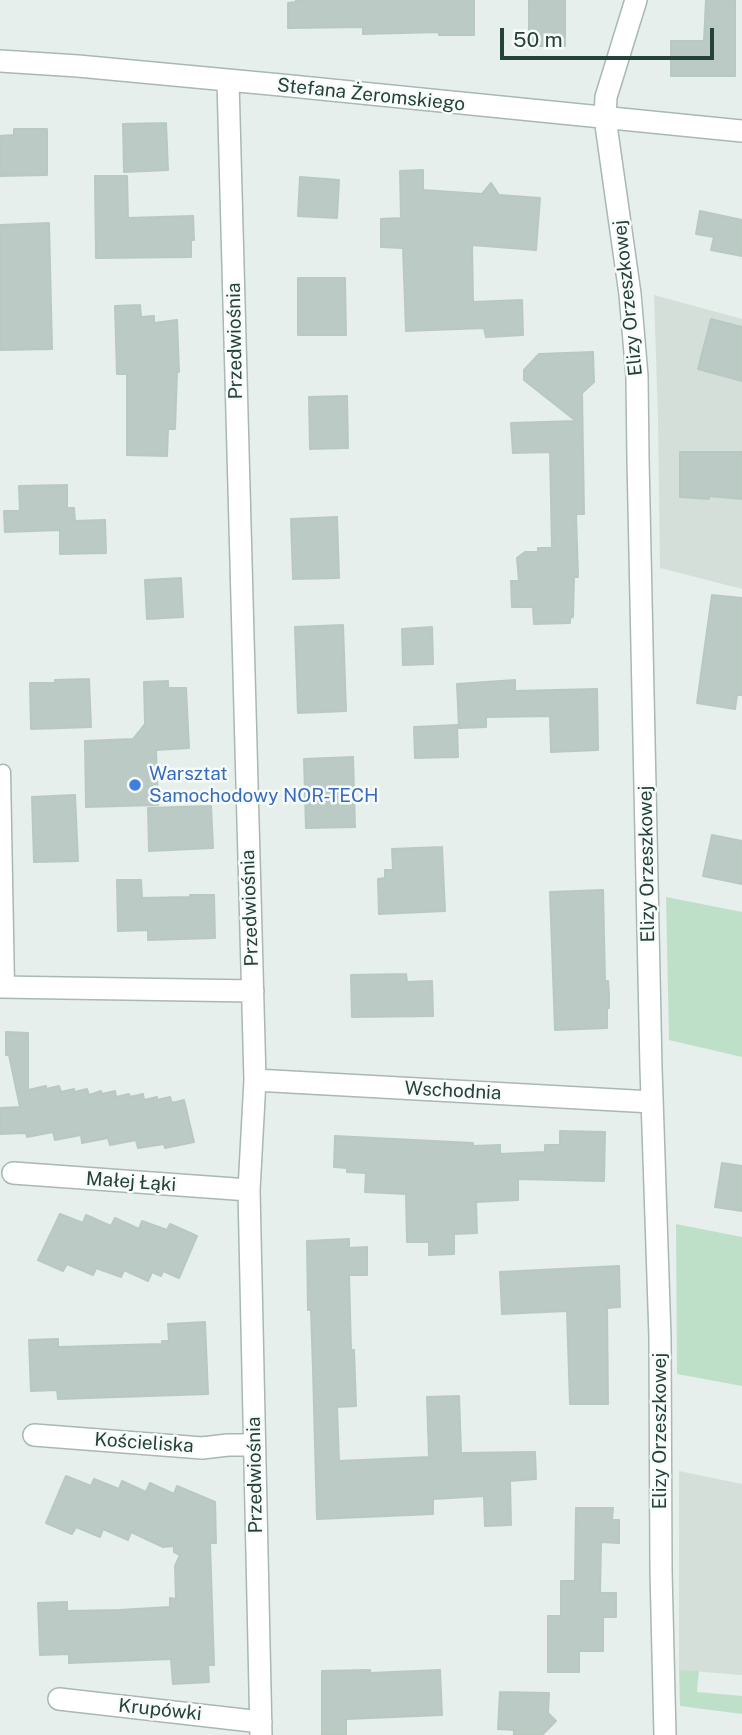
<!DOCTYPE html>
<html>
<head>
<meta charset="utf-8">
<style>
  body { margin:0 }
  #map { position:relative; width:742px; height:1735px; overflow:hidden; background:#e6efeb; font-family:"Public Sans",sans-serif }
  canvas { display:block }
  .scale { position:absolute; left:500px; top:28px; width:214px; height:32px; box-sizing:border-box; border:4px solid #24423a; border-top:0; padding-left:9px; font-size:21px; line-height:24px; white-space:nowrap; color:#24423a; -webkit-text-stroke:5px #f7fbf9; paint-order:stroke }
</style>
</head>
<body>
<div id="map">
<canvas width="742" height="1735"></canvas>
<div class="scale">50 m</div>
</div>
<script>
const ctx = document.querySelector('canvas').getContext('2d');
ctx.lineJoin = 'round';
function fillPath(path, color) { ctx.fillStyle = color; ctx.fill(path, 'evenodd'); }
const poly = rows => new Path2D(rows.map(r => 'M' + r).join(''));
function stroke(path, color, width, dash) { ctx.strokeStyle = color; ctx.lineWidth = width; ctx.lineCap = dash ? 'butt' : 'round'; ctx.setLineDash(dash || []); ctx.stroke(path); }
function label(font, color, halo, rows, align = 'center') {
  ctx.font = font + ' "Public Sans",sans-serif'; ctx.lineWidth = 5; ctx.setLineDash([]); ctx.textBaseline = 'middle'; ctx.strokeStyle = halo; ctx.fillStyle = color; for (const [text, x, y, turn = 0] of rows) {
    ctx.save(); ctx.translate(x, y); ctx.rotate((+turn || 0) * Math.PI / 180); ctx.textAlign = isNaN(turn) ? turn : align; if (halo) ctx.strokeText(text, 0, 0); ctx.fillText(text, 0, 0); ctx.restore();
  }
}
fillPath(poly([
  [654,295,742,319,742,589,660,568,658,419],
  [679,1471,742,1484,742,1675,679,1670]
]), '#d4dfda');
fillPath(poly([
  [666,897,742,912,742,1057,669,1040],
  [676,1224,742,1237,742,1386,677,1374],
  [679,1670,699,1671,697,1692,742,1696,742,1714,680,1706]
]), '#bfe0c8');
const building = poly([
  [296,0,474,0,474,35,439,35,439,32,363,34,363,27,288,28,288,3,296,2,296,0],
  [529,0,565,0,565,46,529,46,529,0],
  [706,0,735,0,735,76,671,76,671,41,704,41,706,0],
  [166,123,168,170,124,172,123,124,166,123],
  [14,129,47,129,47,175,0,176,0,136,14,135,14,129],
  [423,170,423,190,482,194,491,183,499,195,540,198,536,250,472,245,473,302,522,300,523,335,486,337,484,328,406,331,403,248,381,247,381,219,401,218,400,171,423,170],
  [95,176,127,176,128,218,193,216,194,240,191,240,191,257,96,258,95,176],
  [300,177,339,180,337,218,298,216,300,177],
  [700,211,742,220,742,256,711,250,714,237,696,234,700,211],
  [49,223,52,349,0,350,0,225,49,223],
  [298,278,345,278,346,335,298,335,298,278],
  [140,305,141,317,154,316,154,323,177,320,179,372,177,372,175,429,168,429,167,456,127,455,127,374,117,374,115,306,140,305],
  [711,319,742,327,742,381,698,369,711,319],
  [593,352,594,382,582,393,584,514,576,514,578,577,574,577,573,617,570,618,570,623,534,624,533,607,512,607,511,581,519,581,517,558,525,552,538,552,538,548,552,548,550,452,513,453,511,423,576,421,524,380,524,370,539,354,593,352],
  [347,396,348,448,310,449,309,397,347,396],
  [680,452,742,452,742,499,709,496,709,499,680,497,680,452],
  [67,485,67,508,74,508,75,521,105,520,106,553,60,554,60,530,5,532,4,511,20,511,19,486,67,485],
  [337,517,339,578,293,579,291,519,337,517],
  [181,578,183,617,147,619,145,580,181,578],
  [712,595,742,598,742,695,737,695,735,709,697,703,712,595],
  [343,625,346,711,298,713,295,627,343,625],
  [432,627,433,664,403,665,402,629,432,627],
  [89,679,91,727,31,729,30,683,55,683,55,680,89,679],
  [515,680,515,691,597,689,598,750,551,752,550,716,486,717,486,727,459,728,457,684,515,680],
  [168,681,168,688,186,688,189,748,156,750,158,805,86,807,85,741,133,739,145,724,144,682,168,681],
  [457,725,458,757,415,758,414,727,457,725],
  [353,757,355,827,306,828,304,759,353,757],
  [75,795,78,861,34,862,32,797,75,795],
  [211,806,213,848,149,851,148,808,211,806],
  [712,835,742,841,742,884,703,876,712,835],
  [442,847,445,911,379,914,378,879,385,878,385,870,393,870,392,849,442,847],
  [117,880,141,880,142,898,190,897,190,895,214,895,215,938,148,940,148,930,118,931,117,880],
  [603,890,605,981,608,981,609,994,609,1008,607,1008,607,1028,555,1030,550,892,603,890],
  [406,974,407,982,432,981,433,1016,352,1017,351,975,406,974],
  [6,1032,28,1033,28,1090,46,1086,46,1089,59,1086,61,1092,74,1089,74,1092,87,1089,89,1095,101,1091,102,1094,115,1091,116,1097,129,1094,130,1097,143,1094,144,1100,157,1097,157,1100,170,1097,172,1103,184,1100,194,1142,165,1148,164,1144,138,1148,136,1140,110,1145,108,1138,82,1143,81,1135,55,1140,53,1132,27,1137,26,1133,0,1134,0,1108,20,1107,9,1055,6,1055,6,1032],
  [560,1131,605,1132,604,1181,518,1179,518,1200,476,1202,477,1233,454,1234,454,1254,429,1255,429,1242,407,1242,406,1194,365,1192,366,1173,347,1172,347,1168,334,1167,335,1136,473,1143,473,1146,500,1145,500,1154,545,1152,545,1145,560,1145,560,1131],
  [722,1163,742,1166,742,1211,715,1207,722,1163],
  [60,1214,83,1223,86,1215,111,1226,115,1218,139,1229,142,1221,167,1230,170,1224,197,1236,179,1278,163,1271,161,1276,152,1272,148,1281,124,1270,121,1277,96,1268,93,1275,67,1264,63,1271,38,1260,60,1214],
  [349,1239,349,1248,367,1247,367,1275,349,1275,351,1350,354,1350,356,1406,337,1407,339,1461,429,1457,427,1397,459,1396,461,1453,535,1452,536,1479,510,1481,511,1525,485,1526,484,1496,433,1499,433,1514,317,1519,313,1370,311,1310,308,1310,307,1241,349,1239],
  [619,1266,620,1307,607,1308,608,1404,570,1404,567,1311,502,1314,500,1272,619,1266],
  [205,1322,208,1394,58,1399,57,1390,31,1391,29,1340,58,1339,58,1347,162,1344,162,1341,169,1341,168,1324,205,1322],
  [66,1476,91,1486,94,1479,119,1489,122,1481,146,1492,150,1483,174,1494,177,1486,215,1502,216,1543,210,1543,214,1665,208,1665,209,1682,173,1684,171,1659,69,1663,69,1654,40,1655,38,1603,67,1602,67,1611,119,1610,170,1607,170,1598,176,1599,175,1566,180,1555,174,1552,174,1546,163,1547,131,1532,128,1540,103,1529,100,1537,76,1527,72,1534,46,1523,66,1476],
  [576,1508,613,1508,612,1520,619,1520,619,1543,601,1542,600,1593,616,1593,616,1617,603,1617,603,1651,579,1651,579,1672,548,1672,548,1616,561,1616,561,1581,575,1581,576,1508],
  [370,1670,370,1673,440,1670,442,1715,346,1719,346,1735,322,1735,322,1671,370,1670],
  [500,1692,549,1693,548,1713,556,1721,542,1735,514,1735,514,1730,498,1729,500,1692]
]);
fillPath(building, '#bbcac4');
stroke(building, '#b8c9c2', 2);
const service = poly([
  [3,772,7,987]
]);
const minor = poly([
  [636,0,606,97,605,118,630,294,637,376,638,459,651,1068,660,1337,661,1571,665,1735],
  [0,61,78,66,281,85,742,131],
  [228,81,255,1080,249,1190,261,1735],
  [0,987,253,991],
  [255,1080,652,1102],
  [13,1173,249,1190],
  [34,1435,202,1448,228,1445,254,1445],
  [59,1699,261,1722]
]);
stroke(service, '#a8b8b2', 17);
stroke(minor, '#a8b8b2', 24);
stroke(service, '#fff', 14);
stroke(minor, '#fff', 21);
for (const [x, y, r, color] of [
  [135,785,7,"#3f7fe0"]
]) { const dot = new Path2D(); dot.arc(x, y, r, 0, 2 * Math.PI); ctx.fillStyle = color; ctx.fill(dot); stroke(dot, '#f7fbf9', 2.5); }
label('19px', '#24423a', '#f7fbf9', [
  ["Stefana Żeromskiego",371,95,6],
  ["Elizy Orzeszkowej",628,298,-96],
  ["Przedwiośnia",235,341,-91],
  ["Elizy Orzeszkowej",647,864,-91],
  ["Przedwiośnia",250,908,-92],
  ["Wschodnia",453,1091,3],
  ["Małej Łąki",131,1182,4],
  ["Elizy Orzeszkowej",660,1431,-90],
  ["Kościeliska",144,1443,4],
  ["Przedwiośnia",255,1475,-91],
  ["Krupówki",160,1710,6]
]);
label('19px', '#366cbe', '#f7fbf9', [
  ["Warsztat",149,774],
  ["Samochodowy NOR-TECH",149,796]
], 'left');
</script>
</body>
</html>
